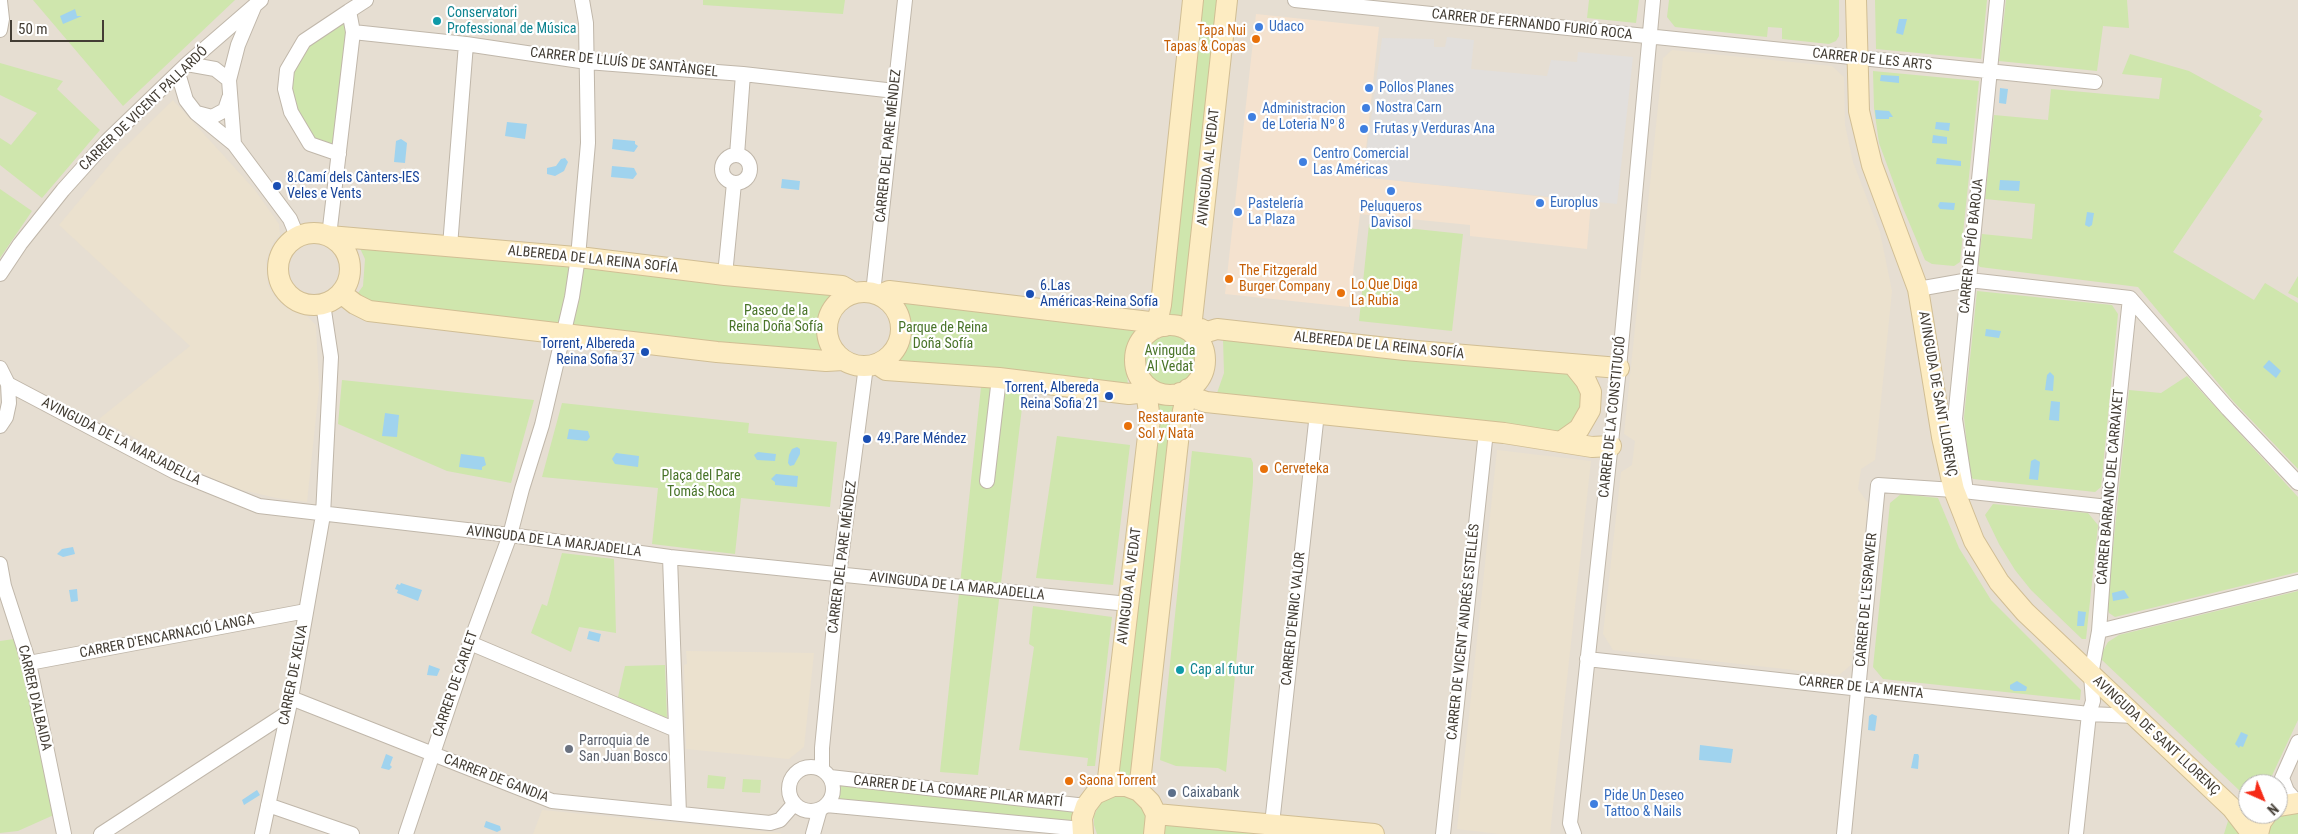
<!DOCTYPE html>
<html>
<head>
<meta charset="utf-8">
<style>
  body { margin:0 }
  #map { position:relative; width:2298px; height:834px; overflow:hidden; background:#f2ede4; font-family:"Roboto Condensed",sans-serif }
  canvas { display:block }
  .north { position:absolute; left:2238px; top:774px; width:50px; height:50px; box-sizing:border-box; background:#fff; border:1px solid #b4b1ae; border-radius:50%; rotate:136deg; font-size:14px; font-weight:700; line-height:20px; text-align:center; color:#433d34 }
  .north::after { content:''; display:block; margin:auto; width:18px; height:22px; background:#f62b17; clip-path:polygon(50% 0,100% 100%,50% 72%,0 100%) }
  .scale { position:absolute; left:10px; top:20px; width:94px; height:22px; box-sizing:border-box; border:2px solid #433d34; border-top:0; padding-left:6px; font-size:15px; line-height:18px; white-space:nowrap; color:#433d34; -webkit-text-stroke:4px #fff; paint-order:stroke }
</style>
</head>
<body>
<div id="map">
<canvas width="2298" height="834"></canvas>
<div class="north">N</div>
<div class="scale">50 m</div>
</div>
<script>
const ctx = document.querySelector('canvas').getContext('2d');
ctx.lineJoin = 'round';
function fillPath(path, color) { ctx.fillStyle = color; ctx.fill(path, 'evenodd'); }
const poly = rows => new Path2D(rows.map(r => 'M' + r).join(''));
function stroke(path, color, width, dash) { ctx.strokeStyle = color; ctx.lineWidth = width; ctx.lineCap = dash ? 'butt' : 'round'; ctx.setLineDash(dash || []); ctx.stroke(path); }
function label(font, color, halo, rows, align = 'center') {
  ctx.font = font + ' "Roboto Condensed",sans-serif'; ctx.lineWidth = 4.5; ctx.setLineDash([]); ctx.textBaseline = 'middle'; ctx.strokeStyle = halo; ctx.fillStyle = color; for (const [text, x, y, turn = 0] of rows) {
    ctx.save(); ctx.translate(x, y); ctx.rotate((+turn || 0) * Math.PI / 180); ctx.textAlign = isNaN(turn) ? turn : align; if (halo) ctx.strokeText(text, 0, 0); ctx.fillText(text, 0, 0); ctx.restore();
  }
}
fillPath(poly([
  [0,0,2298,0,2298,834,0,834],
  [2248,784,2278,784,2278,814,2248,814]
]), '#e6ded2');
fillPath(poly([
  [1256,14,1379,27,1363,177,1591,202,1587,249,1470,236,1470,225,1360,214,1349,307,1225,294]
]), '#f4e2cf');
fillPath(poly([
  [1672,50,1832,66,1844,77,1845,125,1853,162,1880,232,1892,291,1875,460,1861,469,1858,489,1868,503,1851,665,1839,675,1613,650,1603,634,1621,472,1632,465,1635,441,1624,434,1663,58],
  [173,100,255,190,279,224,280,235,273,243,266,261,268,285,275,297,285,307,307,316,316,325,319,389,307,502,276,498,242,490,219,482,99,419,190,346,59,225,120,152],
  [1497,450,1591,461,1550,834,1499,834,1457,829],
  [686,651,814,653,804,747,789,759,686,749,684,665,687,664],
  [542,810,781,833,781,834,533,834]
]), '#ebe1ce');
fillPath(poly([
  [33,0,235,0,123,106],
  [703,0,845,0,843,14,703,5],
  [1199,0,1219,0,1183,321,1165,319],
  [1589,0,1639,0,1636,23,1587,18],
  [1669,0,1839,0,1839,36,1836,41,1829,44,1782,39,1782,28,1768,27,1767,37,1675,27,1667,17],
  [1875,0,1987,0,1981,59,1876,49],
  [2006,0,2127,0,2129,28,2103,26,2097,71,1999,61],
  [347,17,349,33,337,151,312,143,294,112,290,71,306,45],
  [2130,54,2189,71,2262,111,2259,116,2263,119,2173,252,2254,300,2265,283,2298,303,2298,469,2233,401,2138,287,1980,267,1978,264,1982,234,2032,239,2035,204,1985,199,1994,115,2048,120,2051,89,2159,99,2162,78,2122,74],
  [0,63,63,81,57,89,100,130,42,198,0,165,0,138,11,145,37,113,0,95],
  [1873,71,1979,81,1960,262,1954,266,1932,264,1925,260,1903,208,1879,143,1874,108],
  [0,189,32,211,0,258],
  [1369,224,1463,234,1452,331,1359,321],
  [358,244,839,286,826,309,822,329,830,365,371,307,358,293,363,286,365,259],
  [2298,276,2298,298,2288,293],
  [889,291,1142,321,1130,339,1125,357,1129,394,881,370,900,349,906,321],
  [1977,291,2112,305,2118,314,2101,487,2095,492,1973,479,1970,475,1964,417],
  '1142 359a28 28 0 1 1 56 0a28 28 0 1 1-56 0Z',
  [1223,339,1520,370,1521,365,1566,372,1573,378,1580,388,1583,399,1579,417,1563,431,1554,433,1512,425,1217,393,1224,373],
  [2187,376,2298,497,2298,572,2115,617,2109,613,2107,607,2129,390,2161,393],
  [342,380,534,400,511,483,447,471,338,424],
  [981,387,1024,391,978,775,940,772],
  [1158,399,1174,401,1176,403,1137,781,1116,780,1156,400],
  [562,403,749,423,748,433,837,442,830,507,741,498,735,554,652,544,658,488,542,477],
  [1057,436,1130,445,1113,585,1036,578],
  [1192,451,1251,458,1253,463,1253,482,1226,772,1218,768,1176,766,1160,760],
  [1901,494,1938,498,1959,548,1991,600,2081,690,2080,700,1883,679,1873,667,1890,503],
  [1993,504,2088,513,2098,525,2086,639,2082,639,2031,590,2015,570,1999,544,1985,515],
  [562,553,614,559,616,633,579,627,571,652,531,633,542,604,547,606],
  [2298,591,2298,720,2268,784,2248,784,2248,790,2240,791,2102,660,2103,651,2108,642,2119,635],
  [1033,606,1112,617,1095,766,1087,766,1088,758,1019,750,1034,647,1029,644],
  [14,639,56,814,18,831,0,833,0,641],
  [665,665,667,718,618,697,625,666],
  [708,775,726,777,724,789,707,788],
  [830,777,1086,806,1082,829,826,805,832,795,833,788],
  [743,779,761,780,760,793,742,792],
  [1130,795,1146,808,1146,834,1097,834,1094,825,1094,816,1100,803,1110,796],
  [2298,810,2298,834,2267,834,2272,823,2280,815],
  [1156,814,1359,834,1154,834],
  [2232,819,2246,834,2224,834,2228,821]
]), '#cfe6ad');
fillPath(poly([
  [1447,37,1474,40,1471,69,1547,76,1551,60,1577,62,1578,52,1633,57,1617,204,1363,177,1382,38,1434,39,1434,47,1445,47]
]), '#e2dfdc');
fillPath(poly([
  [75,9,77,16,82,16,63,24,60,16],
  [1899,19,1907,19,1903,35,1896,33],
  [1881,75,1899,76,1899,83,1880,81],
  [2000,88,2008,89,2006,104,1999,103],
  [1875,110,1889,111,1893,117,1889,117,1889,119,1876,119],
  [507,122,527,124,525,139,505,136],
  [1936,122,1950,123,1949,131,1935,129],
  [1933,135,1947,137,1947,144,1932,143],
  [401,139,407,143,405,163,394,162,396,141],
  [613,139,635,141,635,144,638,146,634,152,612,149],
  [565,158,568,162,564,171,555,176,547,174,547,168,556,166,561,159],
  [1937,158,1961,161,1961,166,1936,164],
  [612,166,634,168,637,174,633,179,611,177],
  [782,179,800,181,799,190,781,188],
  [2000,180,2020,181,2019,191,1999,190],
  [1940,202,1955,203,1954,210,1940,209,1938,206],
  [2087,212,2094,213,2092,225,2089,227,2085,225],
  [1986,329,2001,331,1999,338,1985,336],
  [2269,360,2281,371,2276,378,2263,367],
  [2050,372,2054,376,2053,391,2045,390,2047,375],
  [2051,401,2060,402,2059,421,2049,420],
  [385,413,399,415,397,437,382,436],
  [569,429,588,431,590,437,587,441,567,439],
  [797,447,800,449,800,454,794,465,790,466,788,463,789,455,792,449],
  [758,452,776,454,775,461,757,460,754,455],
  [616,453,639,456,638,467,615,464,612,459],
  [461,454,484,457,486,465,482,467,482,470,459,467],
  [2035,459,2040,462,2038,480,2029,479,2031,461],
  [776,474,798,476,797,487,775,485,775,482,771,479],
  [73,547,75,554,63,557,57,554,62,549],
  [401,583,422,590,418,601,397,593,398,590,395,589,397,584,400,585],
  [77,589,78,601,71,602,69,590],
  [2124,590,2129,598,2113,601,2112,593],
  [2078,611,2086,612,2084,626,2077,626],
  [589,631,601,634,599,642,587,639],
  [429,665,440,669,437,676,427,675],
  [2017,681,2027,687,2026,691,2014,691,2010,689,2010,685],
  [1872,714,1877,716,1875,731,1868,730,1869,716],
  [2241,732,2248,735,2243,747,2240,746,2239,748,2235,744],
  [1700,745,1733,749,1731,763,1699,760],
  [386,754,393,757,390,765,392,767,389,770,381,768],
  [1914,754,1918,754,1919,756,1918,769,1911,768],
  [257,790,260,795,244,805,242,800],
  [486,821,500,826,501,830,497,832,484,827]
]), '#a0d3ee');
const street = poly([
  [1295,0,2095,82],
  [0,1,2,19,0,30],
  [353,32,466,44,587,62,743,74,895,91],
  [187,64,215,69,229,80],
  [178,73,186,100,196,113,234,144,290,219,297,236],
  [197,113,212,117,225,110,229,98],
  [234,144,229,80,238,45,254,7],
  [339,154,310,144,291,112,285,89,287,70,304,41,349,11],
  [737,155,743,74],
  '722 169a14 14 0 1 1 28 0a14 14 0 1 1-28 0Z',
  [329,236,353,32,349,11,366,0],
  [450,246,466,44],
  [0,274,20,244,63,190,107,141,187,64,261,0],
  [725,275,734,183],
  [1918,289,1969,280,2130,298],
  [873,293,905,0],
  [2130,298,2228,409,2298,483],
  [0,368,8,384,9,403,6,417,0,426],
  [8,384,175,472,259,506,510,535,670,557,1128,604],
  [987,481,999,378],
  [1966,491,1955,419,1997,0],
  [670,557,679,814],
  [0,564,4,586,29,663,64,834],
  [2099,631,2298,582],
  [470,643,676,730],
  [1587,659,2089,714,2135,716],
  [29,663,306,611],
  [291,698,552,801,770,823,780,820,794,804],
  '789 789a22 22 0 1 1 44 0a22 22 0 1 1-44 0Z',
  [822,770,822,748,839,574,866,366],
  [830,777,1086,806],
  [2297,802,2287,791,2282,778,2298,742],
  [268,805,352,834],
  [826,805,1082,829],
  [1272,824,1317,413],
  [101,834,287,713],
  [262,834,291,698,323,515,331,357,323,304],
  [406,834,470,643,510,535,522,489,542,425,572,297,578,257,588,143,586,23,582,0],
  [813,834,820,809],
  [1443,834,1486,431],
  [1574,834,1570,823,1619,368,1653,0],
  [1844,834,1878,485,1954,490,2108,507],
  [2076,834,2089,714,2093,701,2091,675,2099,631,2108,507,2130,298]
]);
const secondary = poly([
  [1856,0,1859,111,1872,165,1918,289,1942,437,1954,490,1974,541,1999,582,2025,612,2232,808,2252,834],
  '278 269a36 36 0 1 1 72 0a36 36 0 1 1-72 0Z',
  [329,236,587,258,725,275,842,286,854,293],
  '827 329a37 37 0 1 1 74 0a37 37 0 1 1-74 0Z',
  [341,293,355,304,369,311,717,352,826,361,843,360],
  [879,295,889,291,1158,323,1165,326],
  '1135 360a35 35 0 1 1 70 0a35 35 0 1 1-70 0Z',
  [1156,328,1161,305,1193,0],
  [1184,328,1201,329,1207,332,1217,329,1405,350,1619,368],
  [1193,334,1191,328,1227,0],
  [877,364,886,370,999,378,1129,394,1154,391],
  [1180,393,1206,402,1504,433,1592,447,1611,446],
  [1562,441,1579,429,1590,410,1591,392,1586,381,1574,366],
  [1107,787,1150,419,1145,385],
  [1139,791,1180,424,1188,389],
  [2278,806,2298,803],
  [1156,814,1374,834],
  [1083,834,1082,818,1086,806,1095,794,1113,786,1126,786,1139,791,1150,802,1156,814,1154,834],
  [2258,834,2261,822,2267,814]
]);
stroke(street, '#c0b7aa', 16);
stroke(secondary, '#d1be94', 22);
stroke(street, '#fff', 14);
stroke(secondary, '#fdecc2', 20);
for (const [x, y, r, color] of [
  [437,21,5,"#0f9aa8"],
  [1259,27,5,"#3f7fe0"],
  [1256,39,5,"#e8710a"],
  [1369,88,5,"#3f7fe0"],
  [1366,108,5,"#3f7fe0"],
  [1252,117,5,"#3f7fe0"],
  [1364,129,5,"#3f7fe0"],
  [1303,162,5,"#3f7fe0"],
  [277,186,5,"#1a4fb4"],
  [1391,191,5,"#3f7fe0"],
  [1540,203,5,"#3f7fe0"],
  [1238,212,5,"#3f7fe0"],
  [1229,279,5,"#e8710a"],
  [1341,293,5,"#e8710a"],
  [1030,294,5,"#1a4fb4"],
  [645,352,5,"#1a4fb4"],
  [1109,396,5,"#1a4fb4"],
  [1128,426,5,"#e8710a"],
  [867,439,5,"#1a4fb4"],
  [1264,469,5,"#e8710a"],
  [1180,670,5,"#0f9aa8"],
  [569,749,5,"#6b7280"],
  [1069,781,5,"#e8710a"],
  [1172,793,5,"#5c6f8a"],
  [1594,804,5,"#3f7fe0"]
]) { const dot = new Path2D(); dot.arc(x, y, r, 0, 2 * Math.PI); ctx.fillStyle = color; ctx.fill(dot); stroke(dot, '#fff', 2); }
label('14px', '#0d838f', '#fff', [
  ["Conservatori",447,13],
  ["Professional de Música",447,29],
  ["Cap al futur",1190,670]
], 'left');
label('14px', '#433d34', '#fff', [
  ["CARRER DE FERNANDO FURIÓ ROCA",1532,25,6],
  ["CARRER DE LES ARTS",1872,60,6],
  ["CARRER DE LLUÍS DE SANTÀNGEL",624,63,6],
  ["CARRER DE VICENT PALLARDÓ",144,109,-44],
  ["CARRER DEL PARE MÉNDEZ",889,146,-84],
  ["AVINGUDA AL VEDAT",1209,167,-84],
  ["CARRER DE PÍO BAROJA",1972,246,-84],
  ["ALBEREDA DE LA REINA SOFÍA",593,260,6],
  ["ALBEREDA DE LA REINA SOFÍA",1379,346,6],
  ["AVINGUDA DE SANT LLORENÇ",1937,394,80],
  ["CARRER DE LA CONSTITUCIÓ",1613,417,-84],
  ["AVINGUDA DE LA MARJADELLA",121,442,27],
  ["CARRER BARRANC DEL CARRAIXET",2111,487,-85],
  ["AVINGUDA DE LA MARJADELLA",554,542,7],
  ["CARRER DEL PARE MÉNDEZ",843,557,-83],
  ["AVINGUDA AL VEDAT",1130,586,-83],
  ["AVINGUDA DE LA MARJADELLA",957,587,6],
  ["CARRER DE L'ESPARVER",1867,600,-85],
  ["CARRER D'ENRIC VALOR",1294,619,-84],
  ["CARRER DE VICENT ANDRÉS ESTELLÉS",1464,632,-84],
  ["CARRER D'ENCARNACIÓ LANGA",167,637,-11],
  ["CARRER DE XELVA",294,675,-79],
  ["CARRER DE CARLET",456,684,-71],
  ["CARRER DE LA MENTA",1861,688,6],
  ["CARRER D'ALBAIDA",34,698,77],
  ["AVINGUDA DE SANT LLORENÇ",2156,736,43],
  ["CARRER DE GANDIA",496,779,21],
  ["CARRER DE LA COMARE PILAR MARTÍ",958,792,6]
]);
label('14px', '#366cbe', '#fff', [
  ["Udaco",1269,27],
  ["Pollos Planes",1379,88],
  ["Nostra Carn",1376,108],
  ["Administracion",1262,109],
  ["de Loteria Nº 8",1262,125],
  ["Frutas y Verduras Ana",1374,129],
  ["Centro Comercial",1313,154],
  ["Las Américas",1313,170],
  ["Europlus",1550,203],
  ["Pastelería",1248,204],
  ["La Plaza",1248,220],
  ["Peluqueros",1391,207,"center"],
  ["Davisol",1391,223,"center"],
  ["Pide Un Deseo",1604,796],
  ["Tattoo & Nails",1604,812]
], 'left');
label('14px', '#c56008', '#fff', [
  ["Tapa Nui",1246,31,"right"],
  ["Tapas & Copas",1246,47,"right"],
  ["The Fitzgerald",1239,271],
  ["Burger Company",1239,287],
  ["Lo Que Diga",1351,285],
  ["La Rubia",1351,301],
  ["Restaurante",1138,418],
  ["Sol y Nata",1138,434],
  ["Cerveteka",1274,469],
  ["Saona Torrent",1079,781]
], 'left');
label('14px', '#164399', '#fff', [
  ["8.Camí dels Cànters-IES",287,178],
  ["Veles e Vents",287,194],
  ["6.Las",1040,286],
  ["Américas-Reina Sofía",1040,302],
  ["Torrent, Albereda",635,344,"right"],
  ["Reina Sofia 37",635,360,"right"],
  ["Torrent, Albereda",1099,388,"right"],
  ["Reina Sofia 21",1099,404,"right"],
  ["49.Pare Méndez",877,439]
], 'left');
label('14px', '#497429', '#fff', [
  ["Paseo de la",776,311],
  ["Reina Doña Sofía",776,327],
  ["Parque de Reina",943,328],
  ["Doña Sofía",943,344],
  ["Avinguda",1170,351],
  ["Al Vedat",1170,367],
  ["Plaça del Pare",701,476],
  ["Tomás Roca",701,492]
]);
label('14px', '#5b616d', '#fff', [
  ["Parroquia de",579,741],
  ["San Juan Bosco",579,757]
], 'left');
label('14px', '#4e5e75', '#fff', [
  ["Caixabank",1182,793]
], 'left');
</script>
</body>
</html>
